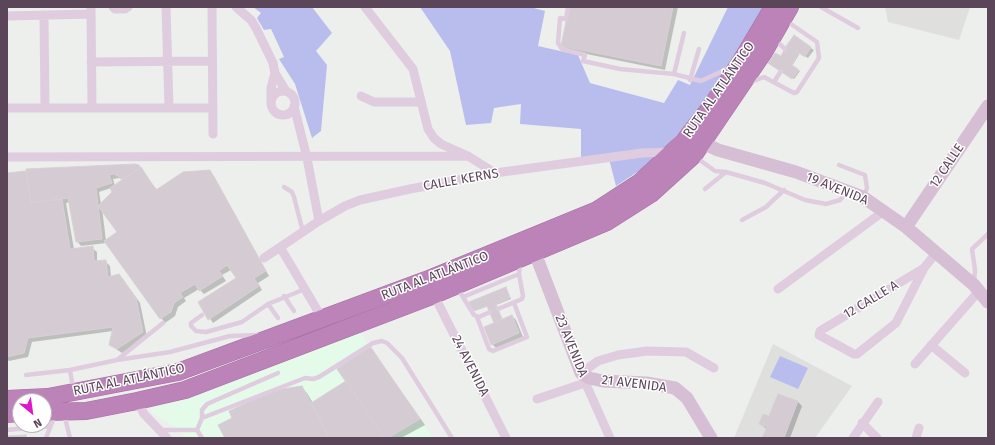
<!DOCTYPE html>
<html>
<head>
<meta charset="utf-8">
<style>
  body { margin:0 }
  #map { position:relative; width:995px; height:445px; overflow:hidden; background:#edefec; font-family:"Fira Sans",sans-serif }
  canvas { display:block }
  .frame { position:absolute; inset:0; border:8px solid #5a4559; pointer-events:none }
  .north { position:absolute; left:12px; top:393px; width:40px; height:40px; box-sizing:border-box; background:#fff; border:1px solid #bdb5bd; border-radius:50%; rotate:151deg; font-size:11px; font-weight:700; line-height:16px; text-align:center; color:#5a4559 }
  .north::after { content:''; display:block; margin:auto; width:14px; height:18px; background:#dd18c8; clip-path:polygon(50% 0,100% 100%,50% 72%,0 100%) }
</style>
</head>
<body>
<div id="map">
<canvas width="995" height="445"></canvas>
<div class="frame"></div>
<div class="north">N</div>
</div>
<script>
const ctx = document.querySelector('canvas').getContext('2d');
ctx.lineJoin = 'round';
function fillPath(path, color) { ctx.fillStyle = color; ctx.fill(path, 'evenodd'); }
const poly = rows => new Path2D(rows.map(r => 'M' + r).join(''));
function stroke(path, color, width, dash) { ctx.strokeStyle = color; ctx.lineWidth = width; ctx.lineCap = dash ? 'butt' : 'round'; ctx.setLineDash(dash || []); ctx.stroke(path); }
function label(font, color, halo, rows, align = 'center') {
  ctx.font = font + ' "Fira Sans",sans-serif'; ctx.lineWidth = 3; ctx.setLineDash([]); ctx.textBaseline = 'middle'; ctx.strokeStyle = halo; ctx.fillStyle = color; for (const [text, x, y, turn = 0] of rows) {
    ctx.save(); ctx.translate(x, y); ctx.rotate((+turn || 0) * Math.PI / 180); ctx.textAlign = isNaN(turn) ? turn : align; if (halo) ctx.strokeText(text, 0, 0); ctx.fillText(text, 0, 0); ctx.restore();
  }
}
fillPath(poly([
  [357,329,433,438,185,438,179,430,151,412,151,405]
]), '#e4fbea');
fillPath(poly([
  [885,7,970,7,959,40,888,22],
  [773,344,852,386,815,438,734,438]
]), '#dfe0de');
fillPath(poly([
  [253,7,312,7,332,33,316,51,327,65,321,131,312,138,295,84,279,59,284,57,271,29,264,30,257,18,261,13],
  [420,7,530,7,545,11,538,46,578,55,590,83,664,103,678,80,690,85,728,7,767,7,740,49,694,116,664,149,642,169,616,186,608,155,581,159,581,129,520,124,521,104,494,108,491,123,466,125,450,51],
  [780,356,808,368,798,389,770,377]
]), '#b9bdee');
fillPath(poly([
  [570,7,678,7,665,70,567,50,562,46],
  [794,37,814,50,808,58,800,53,792,66,800,71,794,79,771,64,781,58],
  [139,166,157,190,209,171,214,176,269,276,258,283,262,290,213,323,199,302,237,278,231,270,222,275,226,281,204,294,199,289,184,298,186,301,178,307,175,316,165,323,106,243,81,246,77,241,70,202,66,203,74,249,92,248,97,252,97,262,105,261,110,266,111,277,119,275,123,279,140,303,147,337,122,353,110,345,113,331,32,342,28,357,9,361,7,359,7,174],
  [119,178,123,180,115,186,113,179],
  [111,188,113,192,101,204,99,192],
  [102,208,118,232,106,241],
  [507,290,511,299,496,305,502,320,512,316,516,320,523,337,496,348,492,344,495,323,489,306,474,311],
  [370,347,425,425,401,438,226,438,301,387,307,393,313,403,347,381],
  [779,395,798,402,802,406,790,438,763,438,767,429,760,424,770,418]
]), '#0003');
const building = poly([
  [569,7,673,7,661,66,561,46,569,7],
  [794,35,811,47,805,57,787,45,794,35],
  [787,45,799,53,792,65,799,70,792,79,768,63,775,53,781,56,787,45],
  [135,164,139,165,140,168,123,179,114,174,109,175,112,183,96,188,102,239,76,242,68,198,31,203,26,169,135,164],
  [141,167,156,190,183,172,210,170,266,271,254,278,259,286,208,320,198,302,236,278,227,265,219,271,223,276,199,291,195,284,180,293,183,297,174,303,171,312,160,319,104,241,117,232,98,206,112,192,110,188,141,167],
  [26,171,31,203,62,199,70,249,93,246,94,261,106,260,108,277,119,274,136,298,143,332,117,349,109,345,113,327,28,338,24,353,7,357,7,173,26,171],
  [506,287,510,298,496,304,502,319,494,323,487,306,473,311,469,302,506,287],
  [512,315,519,333,491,345,484,327,512,315],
  [370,346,420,419,388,438,385,438,337,369,370,346],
  [346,381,385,438,329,438,311,403,346,381],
  [302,386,329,438,225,438,218,425,232,418,229,411,276,390,302,386],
  [778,394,798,401,784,438,762,438,767,427,759,424,763,414,769,416,778,394],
  [26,435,26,438,7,438,7,436,26,435]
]);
fillPath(building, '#d4ccd2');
stroke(building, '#d8d0d6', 1);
const highway = poly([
  [7,399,48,397,178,372,426,280,597,210,640,182,683,142,712,105,741,61,773,7],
  [44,412,86,411,137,401,185,390,434,295,607,222,651,194,694,155,764,52,790,7],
  [7,414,20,413]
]);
stroke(highway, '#a86ea4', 18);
stroke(poly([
  [568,7,566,19,560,18,558,43,562,49,585,55,583,61,620,69,674,74,701,81,729,68],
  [821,7,858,28],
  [775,40,785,49],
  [674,74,684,33],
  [690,80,699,49],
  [751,82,764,77,794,93,797,92,819,58,817,42,788,22,787,19],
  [774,82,781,71],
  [697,158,715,171,726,172,765,183,805,200,826,204,840,200,846,193],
  [839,165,865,175,867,188,864,196],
  [284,187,292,192,294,197,303,232],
  [705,189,726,172],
  [742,220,766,207,784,190],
  [974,283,975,270,972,249,988,234],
  [458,289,474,315,479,317,490,312],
  [284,296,294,311],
  [463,297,519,274],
  [268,304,278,318],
  [498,309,522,299,523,296,519,274,520,264],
  [202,315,191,323,191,326,196,331,206,332,242,322,268,304,305,289],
  [477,317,489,349,493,351,527,337,514,303],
  [117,360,170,352,230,336,258,335],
  [70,370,73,388],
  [26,375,70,370,117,360,163,323],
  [64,414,70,438],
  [202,418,202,410,207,404,278,373],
  [7,430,50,426],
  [160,430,197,430,202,438],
  [197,430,202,418,305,378,313,379,319,377,373,343,382,341,387,343,402,358,452,438],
  [46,438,55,415]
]), '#dfcddf', 4.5);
stroke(poly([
  [91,7,92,108],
  [113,7,115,9,125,9,128,7],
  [166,7,169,108],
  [212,7,213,134],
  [236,7,251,20,256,28,273,63,275,73,286,91],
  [365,7,413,69,428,129,434,138,441,144,468,156,495,173],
  [44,15,45,108],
  [7,16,91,14],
  [91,62,212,61],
  '271 103a12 12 0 1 1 24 0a12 12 0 1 1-24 0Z',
  [361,96,374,102,421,102],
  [271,100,271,88,275,73],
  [294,106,307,158,319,221],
  [7,108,213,108],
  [7,157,468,156],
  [280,247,322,318],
  [264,258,319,221,345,206,360,200,410,189,495,173,642,153,670,152],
  [924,268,820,331,819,335,854,354,857,354,896,323,924,268,936,253],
  [778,289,884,211],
  [434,295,506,438],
  [931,345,965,373],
  [915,364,979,291],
  [537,399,585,383],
  [137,401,144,414,167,438],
  [862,423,877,438],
  [610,438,581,373,598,361,618,355,647,351,686,352,714,368],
  [853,438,878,402],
  [916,438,919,428]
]), '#dfcddf', 9);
stroke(poly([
  [703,143,718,150,796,172,863,197,906,227,974,285,988,302],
  [906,227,988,106],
  [535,253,581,373,589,378,603,381,646,383,675,388,687,398,711,438]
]), '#d6bed4', 13);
stroke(highway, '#bc83b9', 17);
label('13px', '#5a4559', '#fff', [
  ["RUTA AL ATLÁNTICO",719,90,-55],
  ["12 CALLE",947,166,-56],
  ["CALLE KERNS",461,180,-10],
  ["19 AVENIDA",837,189,22],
  ["RUTA AL ATLÁNTICO",435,276,-21],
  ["12 CALLE A",871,300,-31],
  ["23 AVENIDA",571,346,68],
  ["24 AVENIDA",470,366,63],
  ["RUTA AL ATLÁNTICO",129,380,-12],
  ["21 AVENIDA",634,384,7]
]);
</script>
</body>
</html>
